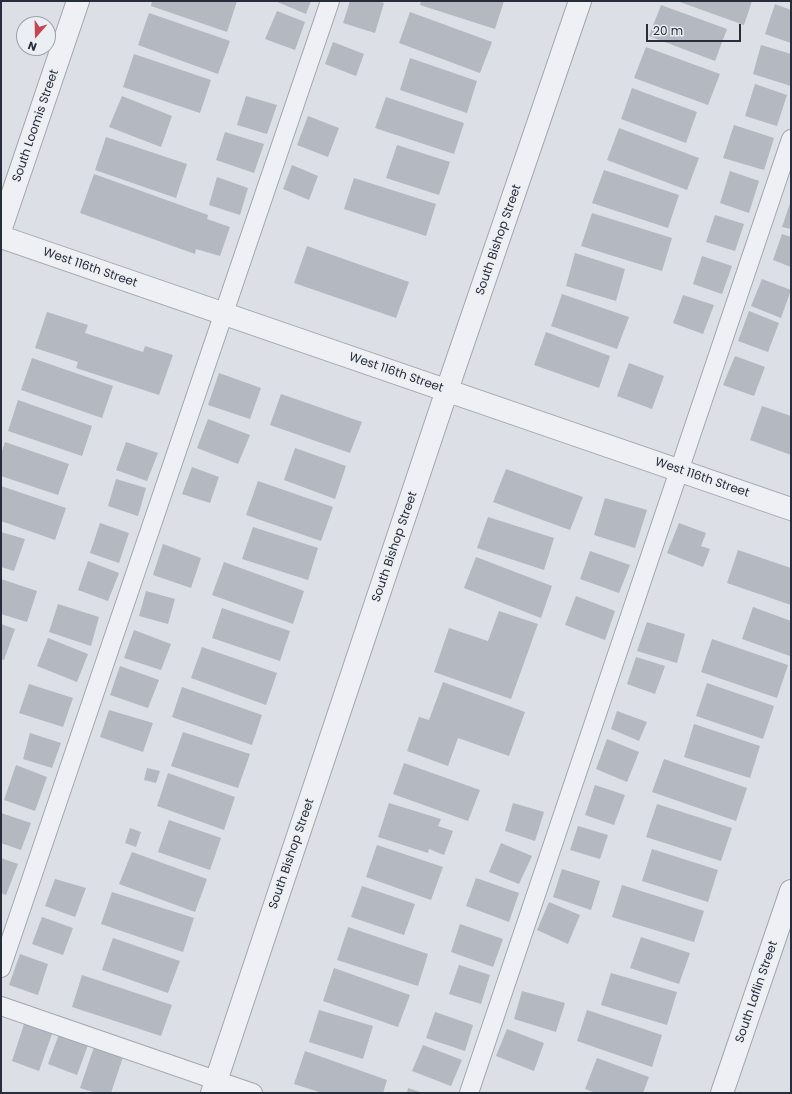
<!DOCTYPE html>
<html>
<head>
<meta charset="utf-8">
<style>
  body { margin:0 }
  #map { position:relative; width:792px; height:1094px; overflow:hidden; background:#dcdfe5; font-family:Poppins,sans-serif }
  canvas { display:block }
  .frame { position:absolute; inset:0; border:2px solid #272d3a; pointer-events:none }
  .north { position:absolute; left:16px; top:16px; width:40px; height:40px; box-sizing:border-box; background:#ebeef3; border:1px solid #9da1a9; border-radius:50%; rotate:200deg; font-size:11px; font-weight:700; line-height:16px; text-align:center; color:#272d3a }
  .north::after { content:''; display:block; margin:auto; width:14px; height:18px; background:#c54653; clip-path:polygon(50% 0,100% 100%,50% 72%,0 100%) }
  .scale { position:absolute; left:646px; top:24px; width:95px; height:18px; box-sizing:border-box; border:2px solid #272d3a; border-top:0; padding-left:5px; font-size:12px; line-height:14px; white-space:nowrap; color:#272d3a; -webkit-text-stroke:3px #ebeef3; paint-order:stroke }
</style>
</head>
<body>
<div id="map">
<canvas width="792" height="1094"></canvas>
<div class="frame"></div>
<div class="north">N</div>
<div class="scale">20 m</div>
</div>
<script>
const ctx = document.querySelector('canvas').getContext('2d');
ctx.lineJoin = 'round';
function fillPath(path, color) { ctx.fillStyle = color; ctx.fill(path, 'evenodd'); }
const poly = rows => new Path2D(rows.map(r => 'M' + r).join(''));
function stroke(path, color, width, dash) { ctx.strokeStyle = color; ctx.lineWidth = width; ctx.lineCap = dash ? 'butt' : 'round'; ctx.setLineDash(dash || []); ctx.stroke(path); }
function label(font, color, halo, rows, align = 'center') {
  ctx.font = font + ' Poppins,sans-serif'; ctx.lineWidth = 3; ctx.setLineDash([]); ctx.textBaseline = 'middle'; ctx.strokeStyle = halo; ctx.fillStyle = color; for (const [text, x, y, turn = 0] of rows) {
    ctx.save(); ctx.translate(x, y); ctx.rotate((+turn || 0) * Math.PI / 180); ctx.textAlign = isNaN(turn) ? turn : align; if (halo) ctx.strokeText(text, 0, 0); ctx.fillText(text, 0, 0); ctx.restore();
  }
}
fillPath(poly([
  [152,1,237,1,227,32,151,6],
  [275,1,311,1,306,14],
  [350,1,377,1,384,3,375,33,343,23],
  [421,1,504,1,495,29,420,5],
  [677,1,752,1,744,25],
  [775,4,791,10,791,43,765,34],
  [661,5,727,29,715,61,649,36],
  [277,11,305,22,295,50,265,39],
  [410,12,492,42,480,73,399,43],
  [149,13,230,41,218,74,138,45],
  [333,42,364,54,356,76,325,64],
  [761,45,791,54,791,86,753,74],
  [646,47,720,74,708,105,634,78],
  [134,54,211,80,200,113,123,87],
  [410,58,477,81,467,113,400,90],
  [755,84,787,95,777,126,745,116],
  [632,88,697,112,686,143,621,119],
  [122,96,172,116,161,147,109,127],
  [246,96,277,105,267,134,237,125],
  [386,97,464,123,454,154,375,128],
  [308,116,339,128,328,157,297,145],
  [734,125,774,138,764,170,723,158],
  [619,128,699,158,687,190,607,160],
  [225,132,264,144,254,173,216,160],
  [106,137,187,164,176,198,95,170],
  [397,145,450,162,439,195,386,178],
  [292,165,318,176,309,200,283,189],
  [604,170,679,195,668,228,592,203],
  [730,171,759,181,749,213,720,203],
  [94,174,208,215,207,219,230,227,220,256,196,249,195,254,80,213],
  [217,177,248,188,240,215,209,205],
  [354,178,436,204,426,236,344,209],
  [791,200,791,229,782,227],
  [592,213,672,238,662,271,581,246],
  [715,215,744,224,735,251,706,242],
  [782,234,791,237,791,267,773,260],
  [307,246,409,282,396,318,294,283],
  [575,253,625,269,616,301,566,286],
  [702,256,732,266,722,294,693,284],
  [762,279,791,290,781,318,751,306],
  [562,294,629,317,617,349,551,326],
  [683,295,714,305,703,334,673,323],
  [749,311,779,323,768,352,738,341],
  [47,312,88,325,85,333,143,352,145,346,173,355,159,395,76,368,78,362,35,348],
  [546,332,610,356,599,388,534,365],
  [735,356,765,367,754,396,723,385],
  [32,358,113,386,102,418,21,390],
  [629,363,664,376,652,409,617,396],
  [219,373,261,388,250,419,208,405],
  [281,394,362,422,350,453,270,425],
  [18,400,92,426,82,456,8,431],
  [762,406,791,416,791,455,750,440],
  [208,419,250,435,238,464,197,448],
  [5,442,69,464,58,495,1,476,1,454],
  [126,442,158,453,147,481,116,470],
  [295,448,346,466,335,499,284,480],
  [192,467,219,477,210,503,182,494],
  [506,469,583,497,570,530,493,502],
  [116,479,146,488,138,516,108,506],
  [258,481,333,507,321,541,246,515],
  [1,486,66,508,55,540,1,521],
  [605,498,647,510,635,548,594,535],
  [488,517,554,538,544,570,477,548],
  [100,523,129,533,119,563,90,553],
  [679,523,706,533,701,546,710,549,703,567,667,553],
  [253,527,318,548,308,580,242,559],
  [1,532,25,539,14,571,1,567],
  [163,544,201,558,191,588,153,575],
  [738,550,791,568,791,605,727,583],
  [590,551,630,565,619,593,580,579],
  [476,557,552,586,541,618,464,588],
  [88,561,119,573,108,601,78,590],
  [224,562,304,591,293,624,212,595],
  [1,579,37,591,27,622,1,614],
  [146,591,175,599,168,624,139,616],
  [576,596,615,611,605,640,565,625],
  [58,604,99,617,91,646,49,632],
  [753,607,791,621,790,656,742,639],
  [222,608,290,631,280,661,212,638],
  [499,611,538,624,511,699,434,672,449,628,488,641],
  [647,622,685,634,677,663,637,651],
  [1,624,15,629,4,660,1,659],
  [134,630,171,644,161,670,124,658],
  [48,638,88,654,77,682,37,666],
  [712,639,788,665,777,698,701,672],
  [202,647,277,673,266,705,191,678],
  [636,657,665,666,655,694,627,684],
  [120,666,159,680,148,708,110,695],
  [443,682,525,712,509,756,458,738,448,766,407,751,419,717,429,720],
  [707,683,774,706,763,739,696,716],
  [29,684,73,698,63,727,19,713],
  [182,687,262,715,252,745,172,717],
  [109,710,153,723,143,752,100,737],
  [617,711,647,722,639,741,611,729],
  [694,724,760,746,750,778,684,757],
  [183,732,250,754,238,788,171,766],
  [30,733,61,743,52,768,23,759],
  [607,739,639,752,627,782,596,769],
  [664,759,747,788,736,821,652,792],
  [404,763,480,790,468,821,393,794],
  [16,765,47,777,35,811,4,800],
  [147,768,160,771,156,783,144,780],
  [168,773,235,797,224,830,157,806],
  [595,785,625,795,614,825,585,815],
  [389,803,441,819,438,826,453,831,444,855,429,849,428,853,378,837],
  [513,803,544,812,535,841,505,831],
  [657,804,732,828,721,861,646,837],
  [1,813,31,823,21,850,1,843],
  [169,820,221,838,210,870,158,852],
  [578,826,608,835,600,859,570,850],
  [130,828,141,832,136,847,125,843],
  [501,843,532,856,519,884,489,872],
  [377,845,443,867,431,900,366,877],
  [652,849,718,870,708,902,642,881],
  [132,852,207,879,195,912,119,884],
  [1,858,18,864,6,895,1,893],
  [562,869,600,881,591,910,553,897],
  [476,878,519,893,509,922,466,906],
  [55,879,86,888,75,917,45,906],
  [622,885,704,911,694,942,612,917],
  [362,886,415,904,404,935,351,917],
  [112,892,194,918,183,952,101,924],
  [549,902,580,915,568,944,537,930],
  [42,917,73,928,63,955,32,944],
  [460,924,503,939,493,967,451,952],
  [348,927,428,954,418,986,337,960],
  [641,937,690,953,679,984,630,968],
  [113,938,180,961,168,993,102,970],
  [20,954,48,964,38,995,9,985],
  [459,965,490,975,481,1004,449,994],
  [334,968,410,995,398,1027,323,1001],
  [611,973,677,992,667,1025,601,1005],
  [82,975,172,1005,161,1036,72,1007],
  [522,991,565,1003,556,1032,514,1019],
  [319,1010,373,1026,363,1059,309,1042],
  [587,1010,662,1035,652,1067,577,1041],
  [435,1012,473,1025,465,1051,426,1038],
  [24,1024,52,1034,39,1071,12,1061],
  [507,1029,544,1043,534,1071,496,1056],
  [59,1034,88,1045,77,1075,48,1064],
  [423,1045,462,1060,451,1086,412,1071],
  [94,1047,123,1057,111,1093,96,1093,80,1088],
  [305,1051,387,1080,383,1093,322,1093,294,1084],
  [597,1058,649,1077,643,1093,596,1093,585,1089],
  [408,1088,423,1093,407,1093]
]), '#b3b8c1');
const service = poly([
  [1,968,330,1],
  [1,1006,253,1093],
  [469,1093,791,139]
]);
const minor = poly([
  [1,228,78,1],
  [1,237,791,509],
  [212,1093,447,390,580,1],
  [722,1093,791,891]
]);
stroke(service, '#a2a6ae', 20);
stroke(minor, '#a2a6ae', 24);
stroke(service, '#eef0f4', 18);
stroke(minor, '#eef0f4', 22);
label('12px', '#272d3a', '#ebeef3', [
  ["South Loomis Street",36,126,-71],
  ["South Bishop Street",499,240,-71],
  ["West 116th Street",90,268,19],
  ["West 116th Street",396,373,19],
  ["West 116th Street",702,478,19],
  ["South Bishop Street",395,547,-71],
  ["South Bishop Street",292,854,-71],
  ["South Laflin Street",757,992,-71]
]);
</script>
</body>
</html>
